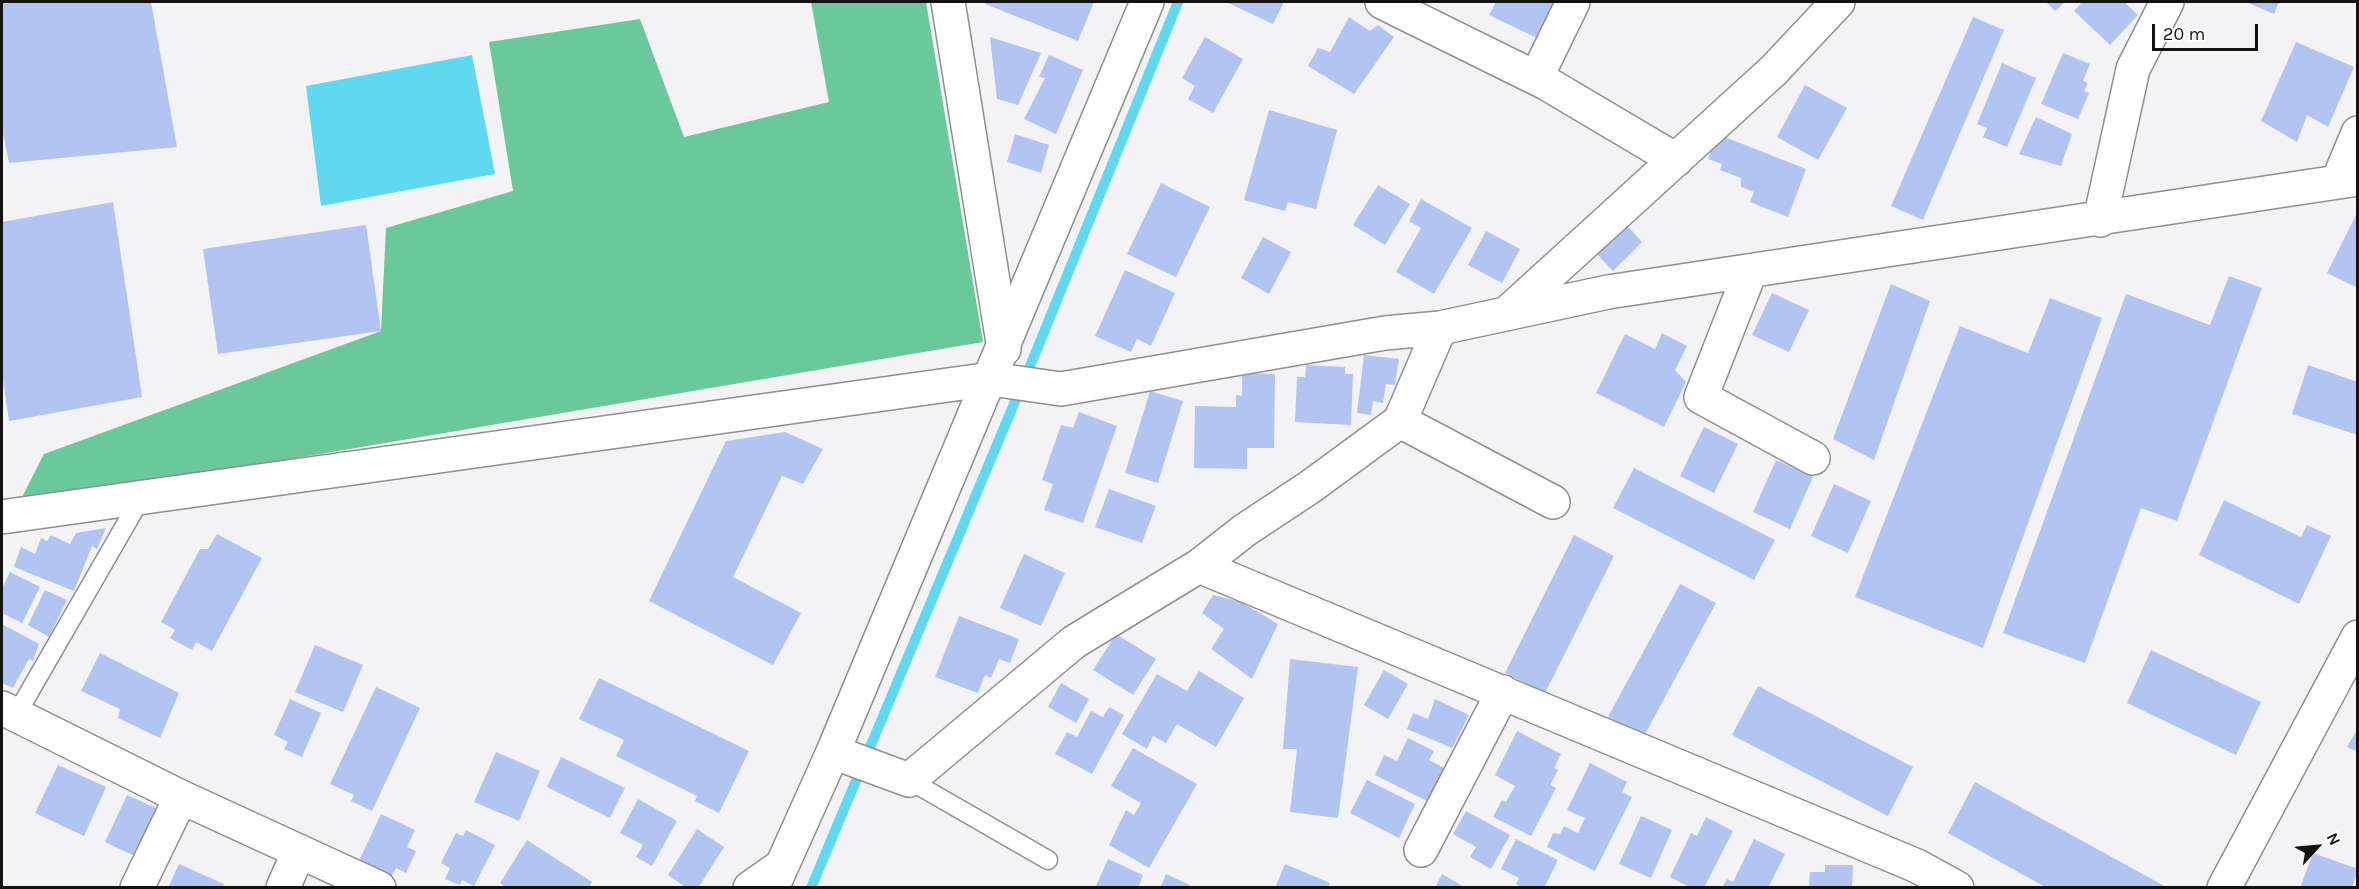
<!DOCTYPE html>
<html>
<head>
<meta charset="utf-8">
<style>
  body { margin:0 }
  #map { position:relative; width:2359px; height:889px; overflow:hidden; background:#f3f3f5; font-family:Karla,sans-serif }
  canvas { display:block }
  .frame { position:absolute; inset:0; border:3px solid #121212; pointer-events:none }
  .north { position:absolute; left:2287px; top:817px; width:60px; height:60px; -webkit-text-stroke:4px #fff; paint-order:stroke; rotate:64deg; font-size:16px; font-weight:700; line-height:24px; text-align:center; color:#121212 }
  .north::after { content:''; display:block; margin:auto; width:21px; height:27px; background:#121212; clip-path:polygon(50% 0,100% 100%,50% 72%,0 100%) }
  .scale { position:absolute; left:2152px; top:24px; width:106px; height:27px; box-sizing:border-box; border:3px solid #121212; border-top:0; padding-left:8px; font-size:18px; line-height:21px; white-space:nowrap; color:#121212; -webkit-text-stroke:4px #fff; paint-order:stroke }
</style>
</head>
<body>
<div id="map">
<canvas width="2359" height="889"></canvas>
<div class="frame"></div>
<div class="north">N</div>
<div class="scale">20 m</div>
</div>
<script>
const ctx = document.querySelector('canvas').getContext('2d');
ctx.lineJoin = 'round';
function fillPath(path, color) { ctx.fillStyle = color; ctx.fill(path, 'evenodd'); }
const poly = rows => new Path2D(rows.map(r => 'M' + r).join(''));
function stroke(path, color, width, dash) { ctx.strokeStyle = color; ctx.lineWidth = width; ctx.lineCap = dash ? 'butt' : 'round'; ctx.setLineDash(dash || []); ctx.stroke(path); }
fillPath(poly([
  [811,2,926,2,983,342,18,505,44,454,381,331,386,228,513,191,489,42,640,19,684,137,829,102]
]), '#6bc89a');
fillPath(poly([
  [472,55,495,174,321,206,306,86]
]), '#5fd8f0');
stroke(poly([
  [811,888,1040,342,1178,2]
]), '#5fd8f0', 10);
fillPath(poly([
  [2,2,151,2,177,147,9,163,2,129],
  [986,2,1094,2,1078,41,985,4],
  [1226,2,1284,2,1273,24],
  [1496,2,1554,2,1537,38,1489,15],
  [2046,2,2065,2,2055,11],
  [2082,2,2124,2,2138,15,2110,45,2074,11],
  [2246,2,2279,2,2274,14],
  [1349,17,1370,31,1378,25,1394,37,1354,94,1308,66,1318,48,1330,52],
  [1973,17,2004,30,1923,220,1891,206],
  [990,37,1041,53,1018,105,997,99],
  [1205,37,1243,59,1213,113,1188,99,1195,86,1182,78],
  [2296,42,2354,67,2328,127,2307,115,2297,142,2261,121],
  [2063,53,2090,64,2083,81,2088,83,2084,91,2089,93,2078,119,2041,104],
  [1049,55,1083,70,1056,134,1024,119,1045,78,1039,77],
  [2002,63,2036,78,2007,147,1983,137,1987,128,1977,124],
  [1805,85,1847,108,1818,160,1777,137],
  [1269,110,1337,130,1316,209,1288,202,1285,211,1244,200],
  [2036,117,2072,134,2061,166,2019,154],
  [1015,134,1049,145,1041,173,1007,162],
  [1717,134,1806,169,1788,217,1750,202,1754,192,1741,187,1741,178,1720,170,1722,164,1708,159],
  [1161,183,1210,207,1176,277,1127,254],
  [1378,185,1410,204,1385,245,1353,225],
  [1421,199,1472,228,1434,294,1396,272,1421,228,1409,221],
  [113,202,142,397,9,421,2,374,2,222],
  [2358,211,2358,288,2327,273],
  [1624,222,1642,242,1613,271,1594,251],
  [366,225,381,331,218,354,203,249],
  [1486,231,1520,249,1502,283,1468,265],
  [1263,237,1291,252,1269,294,1241,278],
  [1125,270,1175,293,1151,346,1137,339,1131,352,1095,336],
  [2229,276,2262,288,2177,521,2141,508,2085,663,2003,633,2126,294,2210,325],
  [1891,284,1930,301,1874,460,1833,439],
  [1772,293,1809,310,1789,352,1752,335],
  [2050,298,2102,318,1983,648,1855,597,1960,326,2028,353],
  [1662,333,1687,346,1675,370,1686,382,1664,427,1596,393,1625,334,1655,349],
  [1364,355,1399,359,1395,385,1386,384,1383,403,1373,401,1371,415,1357,413],
  [1306,365,1345,367,1345,374,1353,374,1351,425,1295,422,1297,377,1305,377],
  [2308,365,2358,382,2358,435,2292,414],
  [1242,373,1275,374,1274,448,1247,448,1247,469,1194,468,1195,406,1236,407,1236,395,1242,396],
  [1150,391,1183,401,1158,483,1125,473],
  [1079,412,1117,426,1083,523,1044,510,1053,484,1042,480,1061,425,1073,428],
  [1704,427,1738,444,1714,493,1680,476],
  [785,432,823,449,803,484,782,476,733,577,801,613,773,665,649,601,726,441],
  [1776,460,1813,477,1790,529,1753,512],
  [1634,468,1775,540,1754,580,1613,508],
  [1834,484,1871,501,1848,553,1811,536],
  [1109,489,1156,506,1142,543,1095,527],
  [2224,500,2301,537,2307,525,2331,536,2299,604,2199,555],
  [106,528,97,549,92,546,74,591,14,567,21,547,35,554,41,538,47,541,51,535,70,544,76,533],
  [217,534,262,558,212,651,196,642,192,650,170,638,175,630,161,622,200,549,208,549],
  [1574,535,1614,556,1545,693,1505,673],
  [1024,554,1065,573,1041,626,1000,608],
  [10,572,40,587,22,623,2,613,2,588],
  [1680,584,1716,603,1644,736,1608,717],
  [45,590,67,600,49,637,28,625],
  [1213,595,1241,602,1278,624,1252,679,1211,649,1224,629,1202,613],
  [959,616,1019,639,1010,663,999,659,991,678,985,675,978,693,935,677],
  [2,624,39,644,33,661,29,659,13,688,2,683],
  [1116,634,1156,659,1133,695,1093,670],
  [315,645,363,665,343,712,295,692],
  [2151,650,2261,702,2236,755,2127,703],
  [100,653,179,693,160,738,118,718,120,709,81,691],
  [1290,659,1358,667,1338,818,1290,812,1297,749,1283,749],
  [1384,670,1408,684,1388,719,1364,705],
  [1199,671,1244,698,1216,747,1177,724,1166,743,1153,736,1147,749,1122,734,1157,674,1187,691],
  [599,678,749,751,719,813,695,801,697,796,616,756,624,740,579,719],
  [1061,683,1089,699,1076,723,1048,707],
  [1758,686,1913,767,1888,816,1732,735],
  [376,687,420,708,372,811,351,801,354,795,330,784],
  [290,699,321,713,302,757,284,749,288,742,274,735],
  [1435,699,1469,715,1452,748,1407,729,1413,713,1428,719],
  [1109,707,1124,715,1092,774,1055,754,1067,732,1077,737,1091,711,1103,717],
  [2358,728,2358,752,2347,747],
  [1517,731,1561,754,1554,768,1558,770,1550,785,1556,788,1531,836,1493,817,1502,800,1506,802,1515,786,1495,775],
  [1408,738,1434,751,1429,760,1444,768,1427,801,1375,775,1384,755,1397,761],
  [1133,748,1197,784,1149,868,1109,845,1126,810,1134,815,1141,803,1111,786],
  [496,752,540,771,519,821,474,802],
  [561,757,625,788,610,818,547,787],
  [1590,763,1627,782,1622,792,1632,797,1595,871,1547,847,1553,833,1560,834,1564,826,1578,833,1585,818,1567,810],
  [58,765,106,787,84,836,35,813],
  [1367,780,1415,804,1399,838,1350,813],
  [1975,782,2168,888,2047,888,1948,833],
  [127,795,161,810,139,858,105,842],
  [638,799,677,821,652,866,636,857,643,845,620,833],
  [1466,811,1510,835,1491,869,1470,857,1476,847,1453,834],
  [381,814,415,830,407,847,416,851,406,873,396,868,391,877,359,861],
  [1641,816,1672,830,1651,878,1619,864],
  [1706,817,1733,831,1704,888,1691,888,1670,877,1691,833,1697,836],
  [697,829,724,847,698,888,687,888,668,875],
  [466,830,495,845,474,886,462,880,460,885,445,879,450,868,441,863,456,833,463,836],
  [1516,839,1558,860,1544,888,1523,888,1516,884,1519,878,1501,869],
  [1754,839,1785,854,1768,888,1722,888,1727,879,1733,882],
  [527,840,592,882,589,888,507,888,500,883],
  [2313,853,2358,869,2352,888,2300,888],
  [1108,859,1143,875,1138,888,1095,888],
  [179,864,224,884,223,888,168,888],
  [1285,864,1330,883,1328,888,1275,888],
  [1825,865,1853,865,1852,888,1809,888,1810,872,1825,872],
  [1166,874,1196,888,1160,888],
  [1442,874,1466,888,1435,888]
]), '#b2c4f1');
const lane = poly([
  [16,715,141,498],
  [909,780,1048,860]
]);
const street = poly([
  [948,2,1004,349],
  [1382,2,1546,83,1676,160],
  [1536,78,1573,2],
  [2338,181,2358,133],
  [2100,220,2133,69,2167,2],
  [1750,272,1701,397,1813,458],
  [1506,314,1773,71,1838,2],
  [1400,421,1553,502],
  [2,517,991,379,1061,389,1385,333,1440,328,1608,292,2358,179],
  [1199,566,1917,866,1957,888],
  [2,708,181,797,379,888],
  [833,752,909,780,1074,642,1199,566,1245,530,1310,487,1400,421,1440,328],
  [1421,850,1503,692],
  [137,888,181,797],
  [283,888,299,851],
  [750,888,780,867],
  [2224,888,2358,637]
]);
const secondary = poly([
  [772,888,833,752,1147,2]
]);
stroke(lane, '#8f8f90', 21);
stroke(street, '#8f8f90', 36);
stroke(secondary, '#8f8f90', 36);
stroke(lane, '#fff', 18);
stroke(street, '#fff', 33);
stroke(secondary, '#fff', 33);
</script>
</body>
</html>
